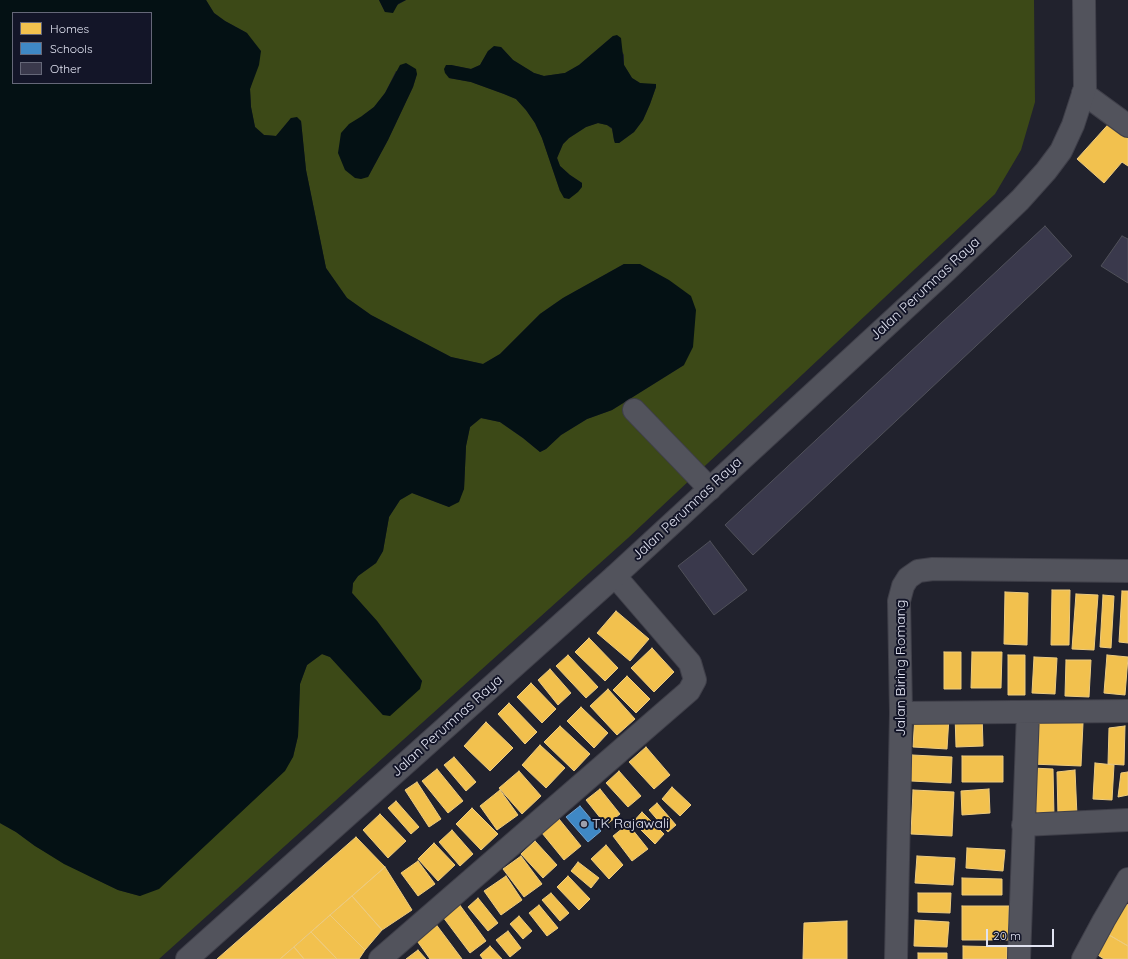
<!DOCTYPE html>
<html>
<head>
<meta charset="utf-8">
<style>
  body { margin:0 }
  #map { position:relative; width:1128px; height:959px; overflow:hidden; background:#21222d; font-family:Quicksand,sans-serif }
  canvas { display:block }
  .legend { position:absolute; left:12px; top:12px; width:140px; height:72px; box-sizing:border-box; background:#131528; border:1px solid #656778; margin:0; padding:5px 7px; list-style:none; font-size:12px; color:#e1e3f1 }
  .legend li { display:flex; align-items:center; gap:8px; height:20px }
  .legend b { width:20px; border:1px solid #656778 }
  .scale { position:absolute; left:986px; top:929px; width:68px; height:18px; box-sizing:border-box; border:2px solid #e1e3f1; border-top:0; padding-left:5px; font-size:12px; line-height:14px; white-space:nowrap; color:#e1e3f1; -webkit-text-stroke:3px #131528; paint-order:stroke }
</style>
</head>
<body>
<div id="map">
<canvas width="1128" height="959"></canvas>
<ul class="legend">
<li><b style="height:11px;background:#f2c14e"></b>Homes</li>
<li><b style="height:11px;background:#3f88c5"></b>Schools</li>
<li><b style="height:11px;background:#3a394c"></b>Other</li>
</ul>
<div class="scale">20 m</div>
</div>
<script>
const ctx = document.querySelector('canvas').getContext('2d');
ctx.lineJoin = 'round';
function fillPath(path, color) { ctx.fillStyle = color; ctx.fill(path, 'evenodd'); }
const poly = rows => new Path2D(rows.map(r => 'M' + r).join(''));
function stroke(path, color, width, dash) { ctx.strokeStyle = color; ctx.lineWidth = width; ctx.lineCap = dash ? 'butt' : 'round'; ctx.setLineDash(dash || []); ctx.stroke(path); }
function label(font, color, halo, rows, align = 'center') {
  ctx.font = font + ' Quicksand,sans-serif'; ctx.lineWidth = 4; ctx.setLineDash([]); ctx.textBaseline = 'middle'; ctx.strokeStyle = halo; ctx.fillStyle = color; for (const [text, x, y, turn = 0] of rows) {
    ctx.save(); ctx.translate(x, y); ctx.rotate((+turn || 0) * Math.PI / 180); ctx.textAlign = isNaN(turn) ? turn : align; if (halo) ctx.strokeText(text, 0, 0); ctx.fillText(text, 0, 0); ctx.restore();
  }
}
fillPath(poly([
  [206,0,379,0,385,12,406,0,1034,0,1035,102,1021,150,995,194,628,538,159,959,0,959,0,823,16,832,35,846,89,876,118,890,140,896,293,757,298,736,300,684,307,665,322,654,330,657,383,715,422,681,377,621,352,593,353,583,358,576,376,563,383,551,389,517,400,500,412,493,449,507,464,489,466,446,470,427,481,418,500,422,523,438,540,452,546,449,561,435,587,419,612,410,684,365,624,264,563,298,540,314,500,354,483,364,451,357,371,315,347,298,326,268,306,170,301,121,291,118,276,136,264,135,255,127,251,107,250,89,253,78,247,33,225,21,214,13],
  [613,36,624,55,624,65,632,78,640,83,656,87,650,104,643,120,634,132,619,143,615,143,614,140,612,129,607,125,598,123,586,127,569,138,563,144,557,158,560,166,570,175,582,183,560,191,542,138,535,123,526,110,516,99,504,94,471,82,449,78,451,65,471,69,480,65,488,51,501,47,513,60,534,73,544,76,565,73,579,65],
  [396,71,417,74,413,87,388,140,368,177,362,116,374,107,385,93]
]), '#3c4917');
fillPath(poly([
  [0,0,206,0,214,13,225,21,247,33,261,51,259,65,250,89,251,107,255,127,264,135,276,136,291,118,297,117,301,121,306,170,326,268,347,298,371,315,451,357,483,364,500,354,540,314,563,298,624,264,640,264,669,280,691,296,696,310,693,347,684,365,612,410,587,419,561,435,546,449,540,452,523,438,500,422,481,418,470,427,466,446,464,489,459,502,449,507,412,493,400,500,389,517,383,551,376,563,358,576,353,583,352,593,377,621,422,681,420,689,390,716,383,715,330,657,322,654,307,665,300,684,298,736,293,757,285,771,159,889,140,896,118,890,64,864,35,846,16,832,0,823],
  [13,13,151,13,151,83,13,83],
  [379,0,406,0,398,4,393,13,385,12],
  [617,35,621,38,624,65,632,78,640,83,656,84,656,87,650,104,643,120,634,132,619,143,615,143,614,140,612,128,607,125,598,123,586,127,569,138,563,144,557,158,560,166,570,175,582,183,582,187,578,192,569,199,564,198,560,191,542,138,535,123,526,110,516,99,504,94,471,82,449,78,445,73,444,69,446,65,451,65,471,69,480,65,488,51,494,46,501,47,513,60,534,73,544,76,565,73,579,65,613,36],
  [406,63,416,69,417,74,413,87,388,140,368,177,361,179,355,178,345,170,338,153,341,133,349,124,362,116,374,107,385,93,400,65]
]), '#041114');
const homes = poly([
  [1114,118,1128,130,1128,166,1122,162,1104,183,1077,159,1114,118],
  [1052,590,1070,590,1069,645,1051,645,1052,590],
  [1122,591,1128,591,1128,643,1119,642,1122,591],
  [1005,592,1028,593,1027,645,1004,644,1005,592],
  [1076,594,1098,595,1094,650,1072,649,1076,594],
  [1103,595,1114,596,1111,648,1100,647,1103,595],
  [616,611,649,639,630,661,597,633,616,611],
  [589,638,618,668,605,681,575,652,589,638],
  [652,648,674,672,654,692,631,668,652,648],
  [944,652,961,652,961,689,944,689,944,652],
  [972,652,1002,652,1001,688,971,688,972,652],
  [568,655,598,687,586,698,556,666,568,655],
  [1008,655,1025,655,1025,695,1008,695,1008,655],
  [1107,655,1128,657,1125,695,1104,693,1107,655],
  [1034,657,1057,658,1055,694,1032,693,1034,657],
  [1066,660,1091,660,1089,697,1065,696,1066,660],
  [550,669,571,693,558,705,538,680,550,669],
  [627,676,650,699,636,713,613,690,627,676],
  [531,683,556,709,542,723,517,697,531,683],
  [608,689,635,719,617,735,590,706,608,689],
  [509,703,537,732,525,744,498,714,509,703],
  [581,707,608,733,594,748,567,721,581,707],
  [955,714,982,714,983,746,956,747,955,714],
  [915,715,949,717,947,749,913,747,915,715],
  [1033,721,1083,723,1081,766,1031,764,1033,721],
  [486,722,513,748,490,771,464,746,486,722],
  [560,726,590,754,574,771,544,742,560,726],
  [1125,726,1124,765,1108,764,1109,728,1125,726],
  [540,745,565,768,546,788,522,765,540,745],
  [646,747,670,775,654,789,629,762,646,747],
  [912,755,952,757,951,783,911,781,912,755],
  [962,756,1003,756,1003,782,962,782,962,756],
  [454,757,476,782,466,791,444,765,454,757],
  [1095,763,1114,765,1112,800,1093,799,1095,763],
  [1032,768,1053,769,1054,816,1028,816,1032,768],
  [437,769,463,801,448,813,422,781,437,769],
  [1075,770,1077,816,1058,816,1057,772,1075,770],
  [519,771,541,796,522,814,499,788,519,771],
  [619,771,641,796,628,807,606,783,619,771],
  [1128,772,1128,795,1118,797,1121,773,1128,772],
  [417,782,441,819,429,827,405,790,417,782],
  [672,787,691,805,680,816,662,799,672,787],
  [600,789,620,814,606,825,586,800,600,789],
  [989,789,990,813,962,815,961,791,989,789],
  [500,790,518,815,497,830,480,806,500,790],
  [913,790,954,792,952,836,911,834,913,790],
  [396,801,419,827,411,834,388,808,396,801],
  [657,803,676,825,668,832,649,810,657,803],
  [472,808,498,834,481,850,456,824,472,808],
  [642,812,664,834,655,844,633,822,642,812],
  [380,814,406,841,388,858,363,830,380,814],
  [559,819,581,846,564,860,542,833,559,819],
  [628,824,648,849,632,861,613,836,628,824],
  [452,830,473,854,460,866,439,842,452,830],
  [356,837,385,867,280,959,217,959,356,837],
  [535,841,557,865,543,878,521,854,535,841],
  [434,843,455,865,438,881,418,859,434,843],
  [606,845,623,865,609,879,591,859,606,845],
  [967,848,1005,850,1003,871,966,868,967,848],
  [521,856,542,884,524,897,503,869,521,856],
  [917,856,955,858,953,885,915,883,917,856],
  [418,861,435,884,418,896,401,873,418,861],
  [578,862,599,878,591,888,571,871,578,862],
  [385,867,412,910,382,930,352,896,385,867],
  [506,876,522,900,501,915,484,891,506,876],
  [568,876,590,899,579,910,557,887,568,876],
  [962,878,1002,879,1002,895,962,895,962,878],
  [551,893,569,913,560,921,542,900,551,893],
  [918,893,951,893,950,913,918,912,918,893],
  [352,896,382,930,365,950,330,915,352,896],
  [478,898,498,923,488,931,468,907,478,898],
  [1122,901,1128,905,1128,946,1104,932,1122,901],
  [459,904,486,941,470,953,443,917,459,904],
  [539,905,558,928,547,936,529,913,539,905],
  [962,906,1009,906,1008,940,962,940,962,906],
  [330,915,365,950,359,959,337,959,311,932,330,915],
  [519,916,532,931,523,939,510,924,519,916],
  [915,920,949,922,947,947,914,946,915,920],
  [847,921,847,959,803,959,804,923,847,921],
  [435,923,462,959,430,959,415,938,435,923],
  [508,931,521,948,510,957,496,940,508,931],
  [311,932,337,959,304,959,294,947,311,932],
  [1104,932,1128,946,1128,959,1104,959,1093,952,1104,932],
  [490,946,502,959,483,959,480,955,490,946],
  [963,946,1007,947,1007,959,963,959,963,946],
  [294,947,304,959,280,959,294,947],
  [418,950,426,959,406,959,418,950],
  [918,953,947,953,947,959,918,959,918,953]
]);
fillPath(homes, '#f2c14e');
stroke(homes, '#edcb7f', 1);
const schools = poly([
  [580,806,601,831,588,842,566,817,580,806]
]);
fillPath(schools, '#3f88c5');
stroke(schools, '#70a3d2', 1);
const building = poly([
  [1045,226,1072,256,753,555,725,525,1045,226],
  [1122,236,1128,239,1128,283,1101,266,1122,236],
  [710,541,747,590,714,615,678,566,710,541]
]);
fillPath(building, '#3a394c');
stroke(building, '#50515a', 1);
const minor = poly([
  [1083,93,1128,126],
  [634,410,710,489],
  [901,713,1128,711],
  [1023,825,1128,820],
  [380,959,689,691,695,680,690,663,615,576],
  [896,959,901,713,899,601,903,586,908,578,918,571,933,569,1128,571],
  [1019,959,1028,712],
  [1083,959,1104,920,1128,879]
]);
const tertiary = poly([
  [187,959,615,576,946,271,1020,200,1046,171,1061,151,1073,125,1085,88,1084,0]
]);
stroke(minor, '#3f3f49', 24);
stroke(tertiary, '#3f3f49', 24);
stroke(minor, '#52535c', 22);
stroke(tertiary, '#52535c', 22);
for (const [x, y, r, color] of [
  [584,824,4,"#9e9fac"]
]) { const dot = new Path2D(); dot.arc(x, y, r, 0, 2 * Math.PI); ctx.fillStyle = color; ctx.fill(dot); stroke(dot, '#131528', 1.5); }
label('14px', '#e1e3f1', '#131528', [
  ["Jalan Perumnas Raya",925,289,-43],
  ["Jalan Perumnas Raya",687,509,-43],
  ["Jalan Biring Romang",901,668,-90],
  ["Jalan Perumnas Raya",447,726,-42]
]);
label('14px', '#e1e3f1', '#131528', [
  ["TK Rajawali",592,824]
], 'left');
</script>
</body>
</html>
